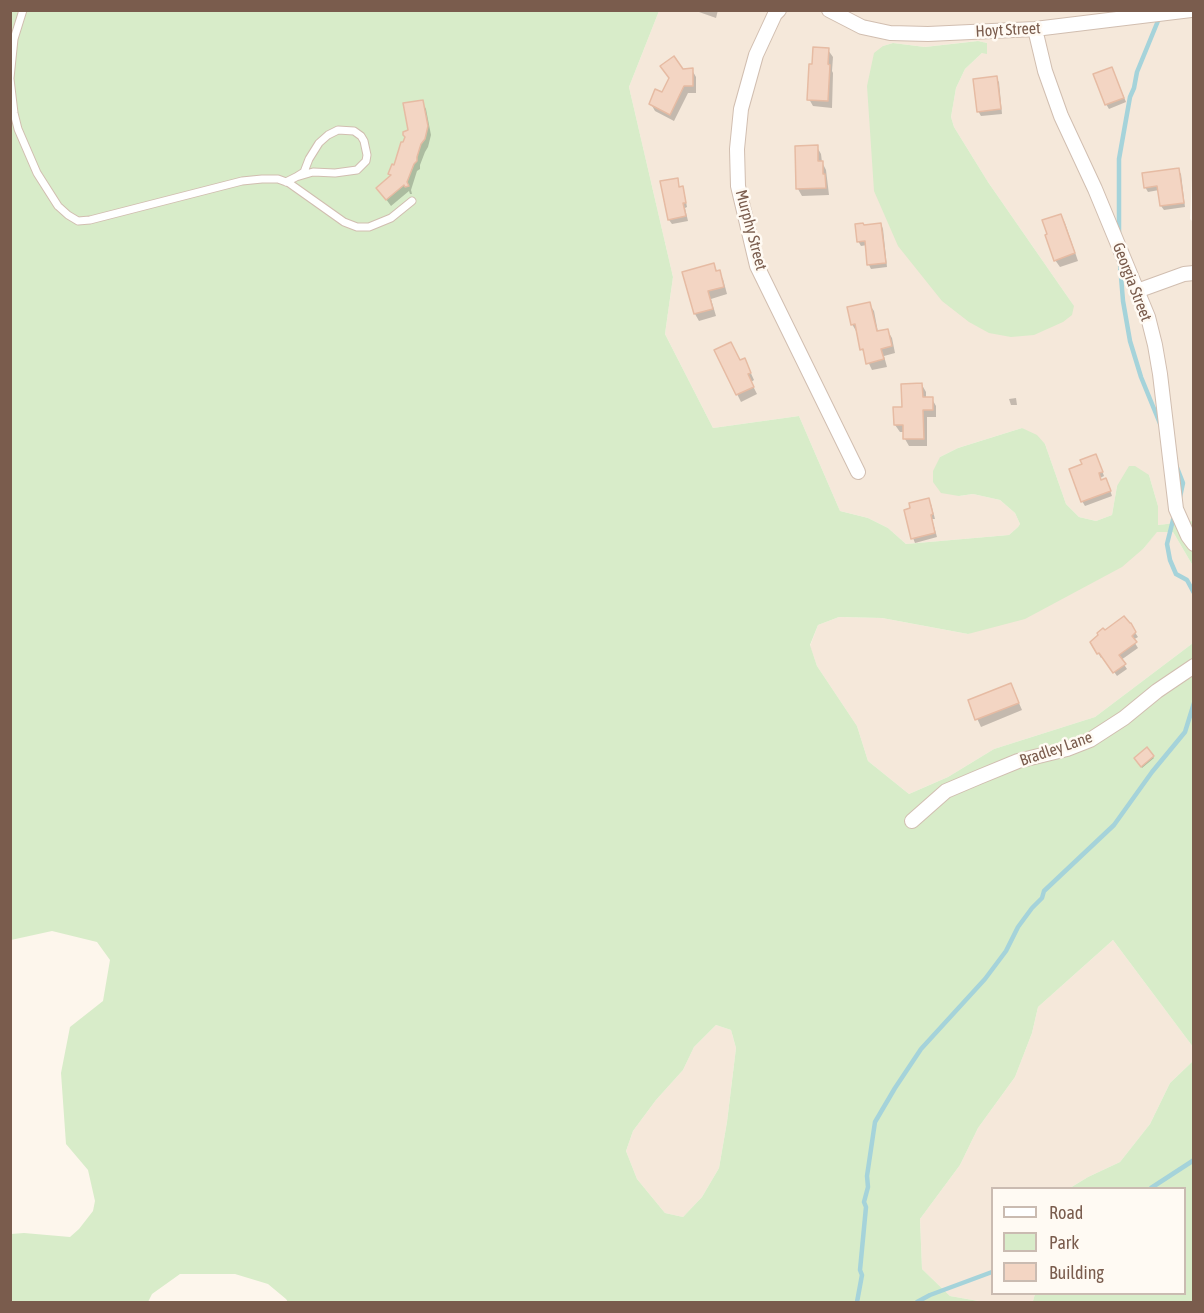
<!DOCTYPE html>
<html>
<head>
<meta charset="utf-8">
<style>
  body { margin:0 }
  #map { position:relative; width:1204px; height:1313px; overflow:hidden; background:#fdf6ec; font-family:"Asap Condensed",sans-serif }
  canvas { display:block }
  .frame { position:absolute; inset:0; border:12px solid #7a5c4d; pointer-events:none }
  .legend { position:absolute; left:991px; top:1187px; width:195px; height:108px; box-sizing:border-box; background:#fffaf3; border:2px solid #cabbb1; margin:0; padding:8px 10px; list-style:none; font-size:18px; color:#7a5c4d }
  .legend li { display:flex; align-items:center; gap:12px; height:30px }
  .legend b { width:30px; border:2px solid #cabbb1 }
</style>
</head>
<body>
<div id="map">
<canvas width="1204" height="1313"></canvas>
<div class="frame"></div>
<ul class="legend">
<li><b style="height:8px;background:#fff"></b>Road</li>
<li><b style="height:16px;background:#d8ecc9"></b>Park</li>
<li><b style="height:16px;background:#f3d5c3"></b>Building</li>
</ul>
</div>
<script>
const ctx = document.querySelector('canvas').getContext('2d');
ctx.lineJoin = 'round';
function fillPath(path, color) { ctx.fillStyle = color; ctx.fill(path, 'evenodd'); }
const poly = rows => new Path2D(rows.map(r => 'M' + r).join(''));
function stroke(path, color, width, dash) { ctx.strokeStyle = color; ctx.lineWidth = width; ctx.lineCap = dash ? 'butt' : 'round'; ctx.setLineDash(dash || []); ctx.stroke(path); }
function label(font, color, halo, rows, align = 'center') {
  ctx.font = font + ' "Asap Condensed",sans-serif'; ctx.lineWidth = 5; ctx.setLineDash([]); ctx.textBaseline = 'middle'; ctx.strokeStyle = halo; ctx.fillStyle = color; for (const [text, x, y, turn = 0] of rows) {
    ctx.save(); ctx.translate(x, y); ctx.rotate((+turn || 0) * Math.PI / 180); ctx.textAlign = isNaN(turn) ? turn : align; if (halo) ctx.strokeText(text, 0, 0); ctx.fillText(text, 0, 0); ctx.restore();
  }
}
fillPath(poly([
  [659,11,1193,11,1194,170,1192,178,1190,219,1194,223,1193,521,1158,525,1158,506,1149,475,1117,486,1112,515,1096,521,1079,517,1066,504,1045,444,1022,428,958,448,940,457,959,496,973,494,1000,500,1015,513,1020,524,1018,527,1009,535,906,544,888,528,868,518,840,511,799,416,713,428,665,334,673,277,629,87],
  [977,41,987,43,982,53,965,69,956,88,951,117,954,127,988,182,1074,306,883,46,893,43,925,47],
  [1157,531,1173,532,1193,566,1193,643,1095,717,994,749,948,777,909,794,868,761,857,726,817,666,810,646,818,625,839,617,882,618,968,634,1144,548],
  [1113,940,1193,1047,1193,1061,1170,1083,1150,1124,1120,1162,1088,1177,1070,1188,992,1188,992,1294,1035,1294,1033,1301,984,1302,950,1296,922,1269,920,1219,960,1165,978,1128,1015,1077,1032,1033,1038,1007],
  [716,1025,731,1030,736,1048,727,1122,719,1168,702,1197,683,1217,665,1213,637,1179,626,1151,633,1131,656,1100,683,1070,694,1047]
]), '#f5e8da');
fillPath(poly([
  [10,11,659,11,629,87,673,277,665,334,713,428,799,416,840,511,868,518,888,528,906,544,1009,535,1018,527,1020,524,1015,513,1000,500,973,494,959,496,941,493,933,482,933,471,940,457,958,448,1022,428,1037,435,1045,444,1066,504,1079,517,1096,521,1112,515,1117,486,1129,466,1135,466,1149,475,1158,506,1158,525,1193,521,1193,566,1173,532,1157,532,1144,548,1122,567,1025,619,968,634,882,618,839,617,818,625,810,645,817,666,857,726,868,761,909,794,948,777,994,749,1095,717,1193,643,1193,1047,1113,940,1038,1007,1032,1033,1015,1077,978,1128,960,1165,920,1219,922,1269,950,1296,984,1302,288,1302,286,1299,268,1284,235,1274,180,1274,152,1294,148,1302,11,1302,11,1234,24,1233,70,1237,79,1229,93,1211,95,1201,88,1170,66,1144,61,1073,70,1027,103,1001,110,960,97,942,52,931,11,940],
  [716,1025,731,1030,736,1048,727,1122,719,1168,702,1197,683,1217,665,1213,637,1179,626,1151,633,1131,656,1100,683,1070,694,1047],
  [978,41,987,43,987,54,982,53,965,69,956,88,951,117,954,127,988,182,1074,306,1072,315,1063,322,1034,335,1011,337,989,333,969,322,942,301,898,246,874,191,867,86,874,53,883,46,893,43,925,47],
  [1193,1061,1193,1302,998,1302,1033,1301,1035,1294,1184,1294,1184,1188,1070,1188,1088,1177,1120,1162,1150,1124,1170,1083]
]), '#d8ecc9');
fillPath(poly([
  [698,10,718,10,716,18,699,12],
  [828,50,833,57,832,71,833,73,832,108,813,106,809,99,813,66],
  [692,70,696,77,696,93,688,93,674,121,655,111,651,104,662,94,682,71],
  [1114,73,1126,102,1109,109,1106,104],
  [996,78,999,82,1002,114,981,116,978,111],
  [422,102,426,109,431,135,428,147,425,152,420,165,420,169,417,171,411,190,412,194,410,194,409,191,391,206,378,188,391,176,390,174,395,167],
  [817,147,821,154,822,162,826,170,829,195,802,196,798,189,796,148],
  [1178,170,1181,174,1185,207,1164,210,1161,206,1159,190,1148,192,1145,187],
  [677,179,680,188,682,188,684,192,687,207,685,208,688,221,672,224,669,220],
  [1061,215,1065,223,1078,261,1060,267,1055,260],
  [881,224,883,229,887,267,871,269,869,265,867,245,861,246,858,241,864,226],
  [713,265,723,279,727,294,711,299,716,316,699,321,695,314],
  [869,304,874,311,878,332,887,330,892,338,895,353,884,356,887,367,872,370,862,349,858,331,856,331,852,324],
  [716,351,748,367,754,380,751,382,757,394,741,402],
  [922,385,926,392,926,399,932,399,936,406,936,417,927,417,927,446,909,446,905,439,905,432,900,432,895,425,903,408],
  [1016,398,1017,405,1011,405,1009,399],
  [1098,460,1104,476,1100,478,1101,481,1108,484,1112,496,1085,506,1082,501],
  [928,500,931,504,935,519,932,519,937,537,915,543,913,538],
  [1130,625,1138,637,1133,640,1138,648,1121,660,1127,669,1117,676,1103,656,1101,658,1092,642,1104,632],
  [1011,685,1022,710,981,727,969,701],
  [1147,750,1154,758,1142,768,1136,759]
]), '#0003');
stroke(poly([
  [1119,235,1119,159,1130,97,1134,88,1137,72,1160,16],
  [1120,264,1123,301,1130,341,1141,377,1161,426],
  [1176,465,1183,483,1180,497],
  [1174,516,1167,544,1170,560,1176,574,1187,580,1194,593],
  [1151,1188,1194,1160],
  [857,1302,862,1275,860,1270,866,1207,864,1202,868,1187,867,1176,875,1122,895,1088,921,1049,985,979,1006,951,1018,927,1032,908,1042,898,1044,891,1114,825,1152,772,1185,732,1194,703],
  [917,1302,930,1295,992,1272]
]), '#a5d3da', 4.5);
const building = poly([
  [813,47,829,48,828,64,830,65,828,101,807,100,809,64,812,64,813,47],
  [674,56,683,69,693,68,693,86,684,86,670,115,649,104,655,89,662,92,669,78,660,66,674,56],
  [1112,67,1124,98,1105,105,1093,74,1112,67],
  [997,76,1001,109,977,112,973,79,997,76],
  [423,100,428,126,425,139,421,144,417,157,417,161,414,164,407,182,409,186,405,187,404,185,386,200,376,188,391,175,388,174,392,164,394,165,401,142,403,142,405,137,403,135,403,132,408,130,403,103,423,100],
  [818,145,818,161,823,161,823,174,825,174,826,188,796,189,795,146,818,145],
  [1179,168,1184,203,1160,206,1157,186,1144,188,1142,173,1179,168],
  [678,178,679,187,683,186,686,203,683,203,686,216,668,220,660,181,678,178],
  [1061,214,1075,253,1054,261,1045,235,1047,234,1042,220,1061,214],
  [863,223,864,225,881,223,886,263,867,265,865,241,857,242,855,224,863,223],
  [714,263,716,271,720,270,724,287,708,291,713,309,694,314,682,272,714,263],
  [870,302,877,331,888,329,892,346,881,349,884,359,866,364,863,349,860,350,855,324,851,325,847,307,870,302],
  [731,342,740,360,745,358,751,373,748,374,754,387,736,395,714,350,731,342],
  [922,383,923,397,933,397,933,410,923,410,924,439,903,439,903,425,894,425,893,407,902,407,901,384,922,383],
  [1096,454,1103,472,1099,473,1101,480,1106,478,1111,491,1081,502,1069,469,1082,464,1080,460,1096,454],
  [929,498,933,514,931,515,935,533,911,539,904,510,910,508,909,503,929,498],
  [1124,616,1130,623,1131,623,1136,632,1132,636,1137,642,1119,655,1126,664,1113,673,1099,653,1097,654,1090,642,1098,635,1097,633,1103,628,1105,630,1124,616],
  [1011,683,1019,703,975,720,968,700,1011,683],
  [1147,747,1154,756,1141,767,1134,758,1147,747]
]);
fillPath(building, '#f3d5c3');
stroke(building, '#e6bba3', 1.5);
const lane = poly([
  [10,78,14,39,23,10],
  [10,79,14,113,18,129,37,173,58,206,68,215,78,221,90,220,242,181,262,179,278,179,289,183,344,222,357,227,369,227,391,218,412,201],
  [286,182,296,177,313,172,335,173,357,170,366,161,367,155,364,141,361,136,354,131,338,130,328,135,319,143,309,159,304,172,296,177]
]);
const street = poly([
  [779,10,775,14,756,55,741,109,737,149,738,186,757,266,858,472],
  [829,10,862,27,890,33,928,34,1035,29,1191,10],
  [1035,29,1045,71,1061,116,1095,189,1148,317,1155,345,1160,374,1176,509,1188,536,1194,544],
  [1137,291,1184,274,1194,273],
  [912,821,946,791,979,777,1018,761,1067,749,1090,740,1124,718,1157,691,1194,666]
]);
stroke(lane, '#d1beb0', 9);
stroke(street, '#d1beb0', 16);
stroke(lane, '#fff', 7);
stroke(street, '#fff', 14);
label('16px', '#7a5c4d', '#fffaf3', [
  ["Hoyt Street",1008,30,-3],
  ["Murphy Street",751,230,75],
  ["Georgia Street",1132,282,69],
  ["Bradley Lane",1056,749,-19]
]);
</script>
</body>
</html>
